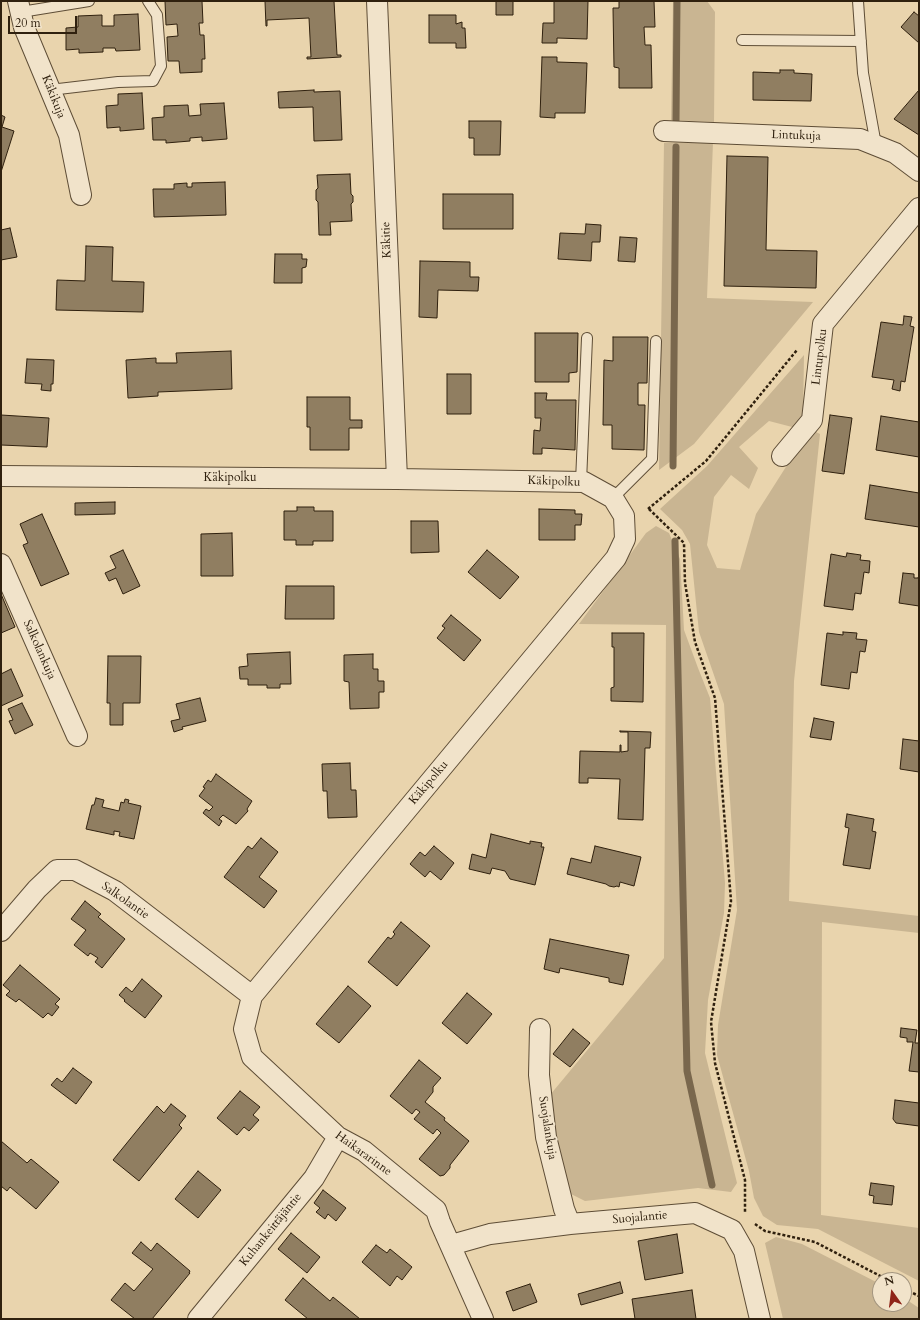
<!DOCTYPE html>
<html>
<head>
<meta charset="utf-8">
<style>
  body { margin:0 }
  #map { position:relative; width:920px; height:1320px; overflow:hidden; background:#e9d4ad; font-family:Cardo,serif }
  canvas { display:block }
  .frame { position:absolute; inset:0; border:2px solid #2f200e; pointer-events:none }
  .north { position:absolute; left:872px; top:1272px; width:40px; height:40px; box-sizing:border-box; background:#f1e3ca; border:1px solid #a3957f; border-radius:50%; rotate:346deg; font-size:11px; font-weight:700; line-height:16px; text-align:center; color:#2f200e }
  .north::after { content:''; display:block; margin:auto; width:14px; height:18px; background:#8f2418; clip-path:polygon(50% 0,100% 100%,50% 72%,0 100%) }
  .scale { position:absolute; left:8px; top:16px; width:69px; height:18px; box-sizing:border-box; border:2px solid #2f200e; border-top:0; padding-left:5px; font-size:12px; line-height:14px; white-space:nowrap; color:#2f200e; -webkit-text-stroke:3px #f1e3ca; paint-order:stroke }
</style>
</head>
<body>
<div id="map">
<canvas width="920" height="1320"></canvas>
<div class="frame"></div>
<div class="north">N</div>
<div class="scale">20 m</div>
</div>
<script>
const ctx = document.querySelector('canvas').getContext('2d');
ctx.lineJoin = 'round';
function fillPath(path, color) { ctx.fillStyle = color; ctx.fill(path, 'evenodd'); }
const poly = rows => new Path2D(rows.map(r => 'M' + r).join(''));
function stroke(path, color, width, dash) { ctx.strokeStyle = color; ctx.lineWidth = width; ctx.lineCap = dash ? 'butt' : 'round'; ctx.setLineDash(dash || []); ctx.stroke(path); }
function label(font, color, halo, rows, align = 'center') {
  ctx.font = font + ' Cardo,serif'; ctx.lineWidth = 4; ctx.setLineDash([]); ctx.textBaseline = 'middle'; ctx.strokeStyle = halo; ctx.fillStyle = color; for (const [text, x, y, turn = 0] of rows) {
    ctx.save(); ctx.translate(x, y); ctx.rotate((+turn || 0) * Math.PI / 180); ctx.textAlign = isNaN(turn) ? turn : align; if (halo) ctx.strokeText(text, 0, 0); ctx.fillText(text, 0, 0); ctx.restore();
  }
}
fillPath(poly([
  [673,1,707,1,715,12,714,122,671,120],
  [713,142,707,298,813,302,694,444,659,470,664,143],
  [804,355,803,417,796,428,769,421,739,447,758,468,749,489,731,475,714,497,707,545,717,568,740,570,756,514,810,429,820,434,794,681,789,901,919,916,919,933,822,922,821,1215,919,1228,919,1281,818,1229,777,1225,763,1216,754,1198,749,1171,717,1055,718,1025,737,910,724,704,699,632,690,544,682,530,660,509,707,466],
  [656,526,669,533,680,559,684,630,698,668,710,698,725,883,724,913,708,1000,705,1053,737,1183,731,1192,698,1188,585,1201,569,1193,554,1124,550,1095,664,958,666,625,579,624,646,533],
  [776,1237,802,1244,880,1284,880,1304,904,1304,904,1298,919,1308,919,1319,783,1319,765,1243]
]), '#c9b592');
stroke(poly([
  [676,121,677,1],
  [673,466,676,147],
  [675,541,687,1071,712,1185]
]), '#79674d', 7);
const building = poly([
  [165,1,202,1,203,23,199,23,200,35,204,35,205,59,202,59,202,72,180,73,179,61,168,61,167,37,178,36,177,24,166,25,165,1],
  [265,1,334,1,337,55,341,55,341,57,307,59,307,57,311,57,309,18,267,20,267,26,266,26,265,1],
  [496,1,513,1,513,15,496,15,496,1],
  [554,1,588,1,587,39,557,38,557,43,542,43,543,23,554,23,554,1],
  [619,1,654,1,655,27,644,27,645,45,651,45,652,88,619,88,619,68,614,67,613,8,619,8,619,1],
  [914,12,919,16,919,43,901,27,914,12],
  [138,14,140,50,116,51,115,48,103,48,103,52,79,53,79,49,66,50,66,28,78,27,78,16,102,15,102,26,114,26,114,15,138,14],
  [429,15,456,15,456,24,462,22,462,28,465,28,466,48,456,48,456,43,429,43,429,15],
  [542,57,557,57,557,62,587,63,585,113,555,113,555,118,540,117,542,57],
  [780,70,794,70,794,73,812,74,811,101,753,100,753,72,780,73,780,70],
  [314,90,314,92,340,91,342,140,314,141,313,107,279,108,278,92,314,90],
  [919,90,919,135,894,119,919,90],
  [142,93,144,129,120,131,120,127,107,128,106,106,118,105,118,94,142,93],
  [224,103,227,139,202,141,202,137,190,138,190,141,166,143,166,140,153,140,152,118,164,117,164,106,188,105,189,116,201,115,200,104,224,103],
  [1,115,5,117,2,127,14,131,1,172,1,115],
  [469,121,501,121,500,155,474,155,474,138,469,138,469,121],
  [727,156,768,157,766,250,817,251,816,288,724,286,727,156],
  [350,174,351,194,353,196,353,202,351,204,352,221,330,222,331,235,319,235,318,202,316,200,316,190,318,188,317,175,350,174],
  [225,182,226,215,154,217,153,189,174,189,174,184,187,183,187,187,192,187,192,183,225,182],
  [443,194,513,194,513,229,443,229,443,194],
  [586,224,601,225,600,242,592,242,591,261,558,259,560,233,585,234,586,224],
  [10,228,17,257,1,260,1,264,1,230,10,228],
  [620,237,637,238,635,262,618,261,620,237],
  [86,246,113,247,112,281,144,282,143,312,56,310,57,280,85,281,86,246],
  [275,254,302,254,302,259,307,259,306,267,302,268,302,283,274,283,275,254],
  [420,261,470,262,470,277,479,277,478,291,438,290,437,318,419,317,420,261],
  [904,316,912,317,910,326,914,327,905,382,901,381,900,391,892,389,894,380,872,377,881,322,903,325,904,316],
  [535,333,578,333,577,372,569,373,569,382,535,382,535,333],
  [613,337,648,337,647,383,638,383,638,405,645,405,644,450,612,449,612,425,603,425,604,360,613,361,613,337],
  [231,351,232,389,158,392,158,396,128,398,126,360,156,358,156,363,177,363,176,353,231,351],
  [27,359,54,360,53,384,51,384,51,391,41,390,42,384,25,383,27,359],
  [447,374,471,374,471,414,447,414,447,374],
  [535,393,547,393,546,400,576,400,575,450,542,448,542,454,533,454,534,430,540,431,541,418,535,418,535,393],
  [307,397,350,397,350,420,362,420,362,428,349,428,349,450,310,450,310,427,307,427,307,397],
  [1,415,49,418,47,447,1,445,1,415],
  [830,415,852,418,844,474,822,471,830,415],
  [881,416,919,422,919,457,876,450,881,416],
  [870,485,919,493,919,527,865,519,870,485],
  [115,502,115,514,75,515,75,503,115,502],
  [297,507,314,507,314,511,333,511,333,541,313,541,313,545,296,545,296,540,284,540,284,511,297,511,297,507],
  [539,509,575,510,575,514,582,514,581,525,575,525,575,540,539,540,539,509],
  [42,514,69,574,41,586,23,545,28,543,20,524,42,514],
  [411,521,438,521,439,552,411,553,411,521],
  [232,533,233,576,201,576,201,534,232,533],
  [123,550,140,586,123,594,116,578,109,581,105,573,116,568,110,556,123,550],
  [487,550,519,577,500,599,468,572,487,550],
  [847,553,861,555,860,560,870,561,869,573,864,572,861,594,855,593,853,610,824,606,831,554,846,557,847,553],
  [903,573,914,574,914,578,918,578,919,575,919,606,899,603,903,573],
  [286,586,334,586,334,619,285,619,286,586],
  [1,594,15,627,1,633,1,594],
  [451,615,481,640,464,661,437,638,445,628,442,626,451,615],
  [843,632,857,633,856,639,867,640,865,652,860,651,857,673,851,672,849,689,821,685,827,633,843,635,843,632],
  [612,633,644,633,643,702,611,701,611,688,614,687,614,647,612,647,612,633],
  [290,652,291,684,280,684,280,688,267,688,267,685,248,685,248,679,240,679,239,667,248,666,247,654,290,652],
  [373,654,373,669,378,669,378,681,384,681,384,692,379,692,379,708,350,709,349,682,344,681,344,655,373,654],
  [108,656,141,656,140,703,123,703,123,725,110,725,110,703,107,703,108,656],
  [11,669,23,696,1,706,1,674,11,669],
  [200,698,206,721,182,727,183,729,174,732,171,721,180,719,176,704,200,698],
  [22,703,33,725,15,734,9,721,13,720,8,709,22,703],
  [814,718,834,722,831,740,810,737,814,718],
  [620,731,651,732,650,748,645,748,643,820,618,819,620,779,588,778,588,783,579,783,580,751,620,752,620,745,621,745,621,752,628,751,628,732,620,732,620,731],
  [903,739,919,741,919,772,900,769,903,739],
  [350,763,351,790,356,790,357,817,328,818,327,791,323,791,322,764,350,763],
  [216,774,252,801,247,809,248,811,236,824,223,815,219,819,222,821,219,826,203,813,206,809,209,811,213,807,199,796,205,788,203,787,208,780,211,782,216,774],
  [96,798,104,800,102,807,119,811,121,802,124,803,125,799,129,800,128,803,141,806,134,839,119,836,120,832,114,831,114,835,86,829,92,805,94,805,96,798],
  [847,814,874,819,872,831,876,832,870,869,843,865,849,828,845,827,847,814],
  [491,834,530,844,530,841,542,843,541,847,544,847,535,885,510,879,505,871,492,868,490,874,469,869,472,854,486,858,491,834],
  [261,838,278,852,259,877,277,891,264,908,224,877,248,846,252,849,261,838],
  [434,846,454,863,441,880,430,871,425,877,410,864,420,852,425,856,434,846],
  [595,846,641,857,634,886,620,882,619,887,617,886,614,887,609,886,606,884,567,874,571,858,591,863,595,846],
  [85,901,101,914,98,917,125,939,102,968,95,962,98,958,90,953,88,956,74,945,86,930,71,919,85,901],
  [401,922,430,946,397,986,368,962,388,937,391,939,395,934,393,932,401,922],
  [550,939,629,955,623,985,609,982,609,978,560,968,559,973,544,969,550,939],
  [20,965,60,999,55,1004,59,1007,52,1016,48,1013,43,1018,19,999,16,1002,6,995,10,991,3,985,20,965],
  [142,979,162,996,145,1018,124,1001,125,1000,119,995,126,987,132,992,142,979],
  [348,986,371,1006,339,1043,316,1024,348,986],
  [467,993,492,1014,467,1044,442,1023,467,993],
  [901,1028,917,1030,915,1043,919,1043,919,1072,909,1071,913,1042,907,1042,907,1038,900,1037,901,1028],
  [573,1029,590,1043,570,1067,553,1054,573,1029],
  [419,1060,441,1078,433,1087,433,1092,425,1102,445,1118,444,1120,469,1141,450,1165,450,1168,444,1175,440,1176,419,1159,441,1133,437,1129,433,1134,414,1119,420,1112,416,1109,412,1114,390,1096,419,1060],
  [73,1068,92,1082,76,1104,51,1085,57,1078,62,1082,73,1068],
  [240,1091,260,1107,253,1115,259,1120,249,1131,244,1127,237,1135,217,1118,240,1091],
  [895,1100,919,1103,919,1126,896,1123,893,1119,895,1100],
  [171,1104,186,1116,179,1125,182,1128,139,1181,113,1160,157,1106,164,1113,171,1104],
  [1,1141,27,1163,31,1159,59,1182,36,1209,10,1187,7,1191,1,1186,1,1141],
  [198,1171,221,1190,198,1218,175,1199,198,1171],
  [871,1183,894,1186,892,1205,873,1203,874,1196,869,1195,871,1183],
  [323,1190,346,1208,336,1221,328,1214,325,1219,316,1212,320,1208,314,1203,323,1190],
  [291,1233,320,1257,307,1273,278,1249,291,1233],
  [677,1234,683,1273,645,1280,638,1241,677,1234],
  [141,1242,151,1251,157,1243,190,1271,189,1273,190,1273,152,1319,135,1319,111,1300,125,1283,134,1291,153,1269,132,1253,141,1242],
  [376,1245,387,1253,390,1249,412,1267,402,1280,397,1276,390,1286,362,1262,376,1245],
  [303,1278,330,1301,333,1297,360,1319,308,1319,285,1300,303,1278],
  [620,1282,623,1293,581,1305,578,1294,620,1282],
  [530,1284,537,1302,513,1311,506,1292,530,1284],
  [692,1290,696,1319,635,1319,632,1299,692,1290]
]);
fillPath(building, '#907e61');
stroke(building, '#2f200e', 1);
const service = poly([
  [858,1,863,73,876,145],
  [21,12,89,1],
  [742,40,861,41],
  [50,90,118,82,153,81,161,66,157,15,148,1],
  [581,482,587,338],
  [613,498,652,459,656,341]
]);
const minor = poly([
  [18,1,24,27,69,135,81,195],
  [377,1,397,479],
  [664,131,860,139,895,153,919,171],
  [782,456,812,420,823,324,919,208],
  [1,476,397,479,584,482,613,498,624,516,625,539,616,558,252,996,244,1029,252,1057,338,1137,364,1151,436,1210,440,1222,483,1319],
  [1,564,77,736],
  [1,931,37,889,57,870,75,870,115,891,252,996],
  [540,1029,539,1075,546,1137,564,1209,570,1224],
  [451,1245,490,1234,570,1224,695,1213,732,1230,744,1251,760,1319],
  [198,1319,314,1178,338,1137]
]);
stroke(service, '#5e4d36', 12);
stroke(minor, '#5e4d36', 22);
stroke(poly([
  [648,509,706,461,797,350],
  [649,509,684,543,685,583,695,642,715,698,731,901,711,1022,715,1063,745,1180,745,1213],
  [755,1224,765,1231,815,1242,888,1280],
  [904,1289,919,1296]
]), '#2f200e', 2.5, [3, 2]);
stroke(service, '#f1e3ca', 10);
stroke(minor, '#f1e3ca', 20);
label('12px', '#2f200e', '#f1e3ca', [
  ["Käkikuja",53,97,68],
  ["Lintukuja",796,136,2],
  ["Käkitie",387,240,-92],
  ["Lintupolku",820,357,-83],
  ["Käkipolku",230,478],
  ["Käkipolku",554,482,2],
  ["Salkolankuja",39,650,66],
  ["Käkipolku",429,783,-50],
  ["Salkolantie",125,901,35],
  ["Suojalankuja",547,1128,81],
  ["Haikararinne",363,1154,36],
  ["Suojalantie",640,1218,-5],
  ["Kuhankeittäjäntie",271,1230,-51]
]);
</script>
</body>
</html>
